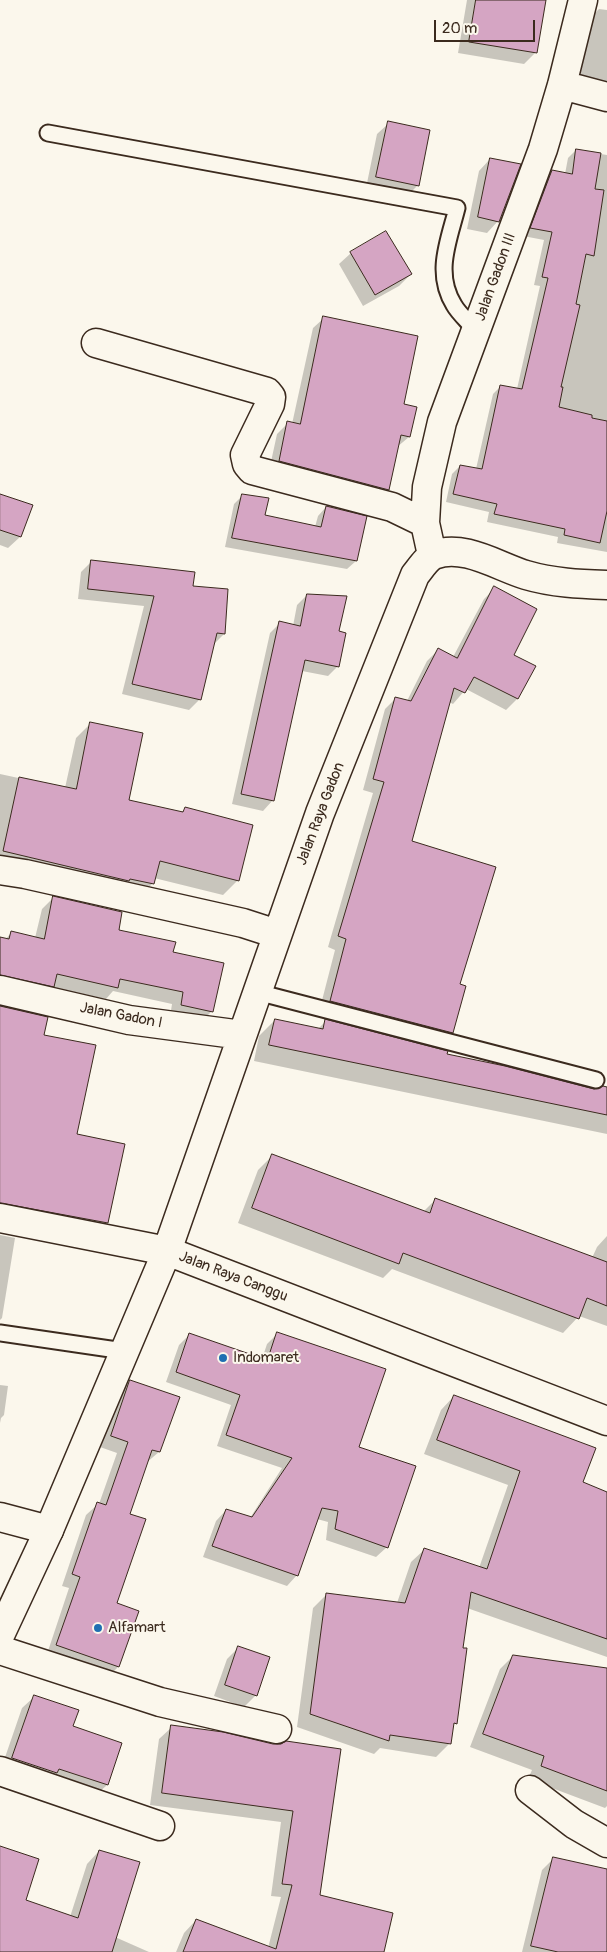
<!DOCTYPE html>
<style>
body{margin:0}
#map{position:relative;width:607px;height:1952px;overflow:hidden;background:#fbf7ec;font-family:Pangolin,sans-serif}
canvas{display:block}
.scale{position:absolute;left:434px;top:20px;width:101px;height:22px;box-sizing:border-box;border:2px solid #3b2a1e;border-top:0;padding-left:6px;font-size:15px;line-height:18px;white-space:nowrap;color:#3b2a1e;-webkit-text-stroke:4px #fbf7ec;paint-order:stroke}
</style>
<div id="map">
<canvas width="607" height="1952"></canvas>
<div class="scale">20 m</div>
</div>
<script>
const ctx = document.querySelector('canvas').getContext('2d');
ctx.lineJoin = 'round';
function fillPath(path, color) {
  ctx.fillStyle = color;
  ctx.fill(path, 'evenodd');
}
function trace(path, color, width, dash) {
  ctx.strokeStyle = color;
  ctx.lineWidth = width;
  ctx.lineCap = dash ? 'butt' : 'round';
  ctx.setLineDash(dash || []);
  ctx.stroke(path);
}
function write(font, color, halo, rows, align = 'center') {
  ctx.font = font + ' Pangolin,sans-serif';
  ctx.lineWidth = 4;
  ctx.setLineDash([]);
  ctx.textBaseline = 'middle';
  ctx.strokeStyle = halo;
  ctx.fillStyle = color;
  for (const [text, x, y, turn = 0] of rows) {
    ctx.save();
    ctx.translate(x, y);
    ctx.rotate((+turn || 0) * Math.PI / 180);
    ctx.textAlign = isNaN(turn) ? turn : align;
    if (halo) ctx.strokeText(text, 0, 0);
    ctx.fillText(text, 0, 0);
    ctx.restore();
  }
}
fillPath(new Path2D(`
 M467,0h78l-9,52 -12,12 -66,-11z
 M599,9l8,1v81l-28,-8 12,-66z
 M389,123l29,62 -12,12 -40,-9 11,-54z
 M576,150l31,5v397l-50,-9 1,-6 -71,-15 2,-10 -43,-10 6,-28 8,-8 16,3 17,-75 8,-8 16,3 23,-103 -6,-1 10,-45 -21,-4 21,-56 8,-9 13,3 3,-16z
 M490,159l8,62 -11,12 -20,-4 12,-58z
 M351,253l60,21 -12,12 -36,20 -24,-42z
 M324,318l78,87 7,32 -12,10 -9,42 -11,11 -108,-29 8,-37 11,-11 4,1 21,-96z
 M0,495l20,42 -12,11 -8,-3z
 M243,495l21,21 51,11 3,-11 8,-9 30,54 -9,8 -122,-22 9,-43z
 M92,561l100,27 35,2 -3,44 -11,11 -13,54 -11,11 -67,-16 22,-88 -66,-7 3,-27z
 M495,588l17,67 22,11 -17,33 -11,11 -40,-21 -13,15 -4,-2 -38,139 47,144 -6,48 -11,11 -122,-32 16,-62 -7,-3 45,-154 -10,-3 22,-81 11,-11 11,3 20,-40 11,-11 15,7 31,-58z
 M307,595l30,37 1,34 -10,10 -26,-5 -29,129 -10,11 -31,-7 38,-171 10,-10 13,3 4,-21z
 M91,723l37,78 53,12 4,-4 53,71 -15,15 -69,-17 -1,5 -15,15 -138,-31v-93l65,14 11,-50z
 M53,898l64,33 55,22 40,58 -12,12 -30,-6 2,-13 -59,-13 -7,8 -54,-12 -10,11 -42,-10v-50l5,2 6,-7 24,5 7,-29z
 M0,1007l42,29 65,187 -12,11 -95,-18z
 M275,1020l43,9 8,-8 120,34 148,35 13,-2v46l-353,-73 5,-25z
 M273,1155l150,57 13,-13 156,59 5,-11 10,-11v90l-28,-10 -16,17 -171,-64 -9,9 -145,-55 20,-53z
 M0,1235l15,3 -13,80 -2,2z
 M277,1334l81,113 29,100 -11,10 -50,-17 2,-18 -11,-3 -20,56 -10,11 -84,-29 13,-36 10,-11 24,8 32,-50 -65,-22 14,-41 -65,-23 13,-37 10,-10 73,24 5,-15z
 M130,1381l48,16 -19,55 -13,11 -18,51 -13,90 3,63 -11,11 -61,-21 23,-69 -7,-2 24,-71 12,-11h1l18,-51 -17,-6 19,-54z
 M0,1385l8,1 -4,29 -3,3 -1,5z
 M454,1396l127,87 26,10v164l-140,-49 -12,115 -3,4 -2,16 -14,14 -56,-9 -6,6 -77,-27 16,-119 14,-14 70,9 14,-41 14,-13 54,19 29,-83 -84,-31 17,-44z
 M239,1647l17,48 -12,12 -30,-11 13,-37z
 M513,1656l94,13v137l-2,2 -77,-29 4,-9 -62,-23 30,-78z
 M34,1697l38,30 35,58 -12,11 -94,-27 21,-61z
 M172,1727l101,18 46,151 63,56h-206l8,-19 12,-13 72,28 13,-51 -10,-1 10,-74 -131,-17 9,-66z
 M0,1849l25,52 45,16 17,-53 12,-13 16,86 34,15h-149z
 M554,1858l53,13v81h-85l20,-82z`), '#0003');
const building = new Path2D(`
 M476,0h70l-9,53 -68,-11z
 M388,121l42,9 -11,56 -43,-9z
 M576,149l25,4 -6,36 9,1 -10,66 -8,-2 -10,50 4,1 -19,82h2l-4,20 33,8v3l15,3v90l-7,32 -36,-8 1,-6 -71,-15 3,-10 -44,-10 7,-29 22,4 18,-84 22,4 26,-111 -6,-1 10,-45 -22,-4 22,-58 20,4z
 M490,158l31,6 -22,58 -21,-5z
 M386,231l26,43 -37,21 -25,-43z
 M323,316l95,20 -14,68 13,3 -7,30 -9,-2 -12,55 -110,-29 8,-40 13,3z
 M0,494l33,11 -12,32 -21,-7z
 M242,494l27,4 -4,17 56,12 5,-21 41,10 -10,45 -125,-23z
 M91,560l104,12 -2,14 35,3 -3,45 -8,-1 -16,67 -69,-16 22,-88 -66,-7z
 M494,586l43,23 -23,46 22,11 -18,33 -44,-22 -9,16 -11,-5 -42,153 84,26 -36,117 6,2 -13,47 -123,-32 16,-62 -8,-3 46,-154 -11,-3 22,-82 16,4 27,-53 19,10z
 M307,594l40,2 -8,35 7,2 -7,34 -34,-7 -31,141 -33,-7 38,-173 21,5z
 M90,722l53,11 -14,67 54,12 2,-5 68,18 -14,56 -79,-20 -6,23 -24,-5 -1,2 -126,-30 16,-74 57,12z
 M53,896l69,16 -3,18 57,12 -3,10 51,11 -11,49 -32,-7 2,-13 -63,-13 -2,9 -61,-14 -3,13 -54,-12v-38l9,2 2,-8 33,8z
 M0,1006l48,11 -4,18 52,10 -19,89 48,10 -17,79 -108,-20z
 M275,1019l48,10 2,-10 123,32 -1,3 58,12 89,23 9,-3 4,1v28l-338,-70z
 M272,1154l158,59 5,-15 172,64v44l-20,-8 -8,21 -176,-66 -4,11 -147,-56z
 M277,1332l109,37 -27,78 57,19 -28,82 -53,-19 3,-18 -16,-3 -24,68 -86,-30 14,-37 26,8 40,-59 -66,-23 14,-40 -64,-23 13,-39 78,27z
 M130,1380l50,17 -20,55 -8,-2 -22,64 16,5 -29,84 22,8 -20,56 -63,-22 24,-68 -8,-3 25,-72 9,3 22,-63 -17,-6z
 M454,1395l142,53 -13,34 24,10v147l-136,-47 -8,56h4l-10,76 -3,-1 -3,21 -61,-9 -1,6 -79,-27 16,-121 79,10 19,-55 63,21 33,-98 -83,-31z
 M238,1646l32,11 -13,39 -32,-11z
 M513,1655l94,13v123l-66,-25 3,-10 -61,-22z
 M34,1695l45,15 -6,16 49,17 -14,42 -49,-16 -2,4 -45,-15z
 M171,1725l52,7 50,12h8l5,-3 55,8 -21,146 73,18 -9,39h-201l13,-33 80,30 16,-64 -10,-1 11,-73 -131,-18z
 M0,1846l39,13 -13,41 52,18 21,-68 41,12 -28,90h-112z
 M553,1857l54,12v83h-49l-27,-6z`);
fillPath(building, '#d5a5c3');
trace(building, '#3b2a1e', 1);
const lane = new Path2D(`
 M48,133l409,75c-8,32 -23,65 -3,97 5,9 15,17 22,26
 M257,992l339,88
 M0,1333l124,18`);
const street = new Path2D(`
 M562,85l45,12
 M96,343l171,49 4,5 -1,7 -25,51 2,9 5,6 140,37 33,16
 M432,555l-7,-32 2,-36 15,-65 101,-273 19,-64 21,-85
 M0,870l25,4 218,49 34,11
 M0,990l129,30 113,15
 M0,1218l167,33 153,-438 95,-238c5,-6 12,-17 19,-20 29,-12 65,12 92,20 27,8 54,9 81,10
 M0,1517l49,13
 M0,1650l160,52 117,27
 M0,1771l160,55
 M530,1790l44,34 33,19`);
const secondary = new Path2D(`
 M0,1635l49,-105 118,-279 440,170`);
trace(lane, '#3b2a1e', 19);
trace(street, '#3b2a1e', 31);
trace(secondary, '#3b2a1e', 31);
trace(lane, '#fbf7ec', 15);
trace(street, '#fbf7ec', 28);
trace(secondary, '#fbf7ec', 28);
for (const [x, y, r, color] of [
 [223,1358,5,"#1f6fb2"],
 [98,1628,5,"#1f6fb2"]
]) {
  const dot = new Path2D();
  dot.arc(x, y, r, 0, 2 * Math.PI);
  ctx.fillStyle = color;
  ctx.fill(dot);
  trace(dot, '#fbf7ec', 2);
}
write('15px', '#3b2a1e', '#fbf7ec', [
 ["Jalan Gadon III",496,277,-70],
 ["Jalan Raya Gadon",321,814,-69],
 ["Jalan Gadon I",121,1016,11],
 ["Jalan Raya Canggu",233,1277,21]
]);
write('15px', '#3b2a1e', '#fbf7ec', [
 ["Indomaret",233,1358],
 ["Alfamart",108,1628]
], 'left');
</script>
